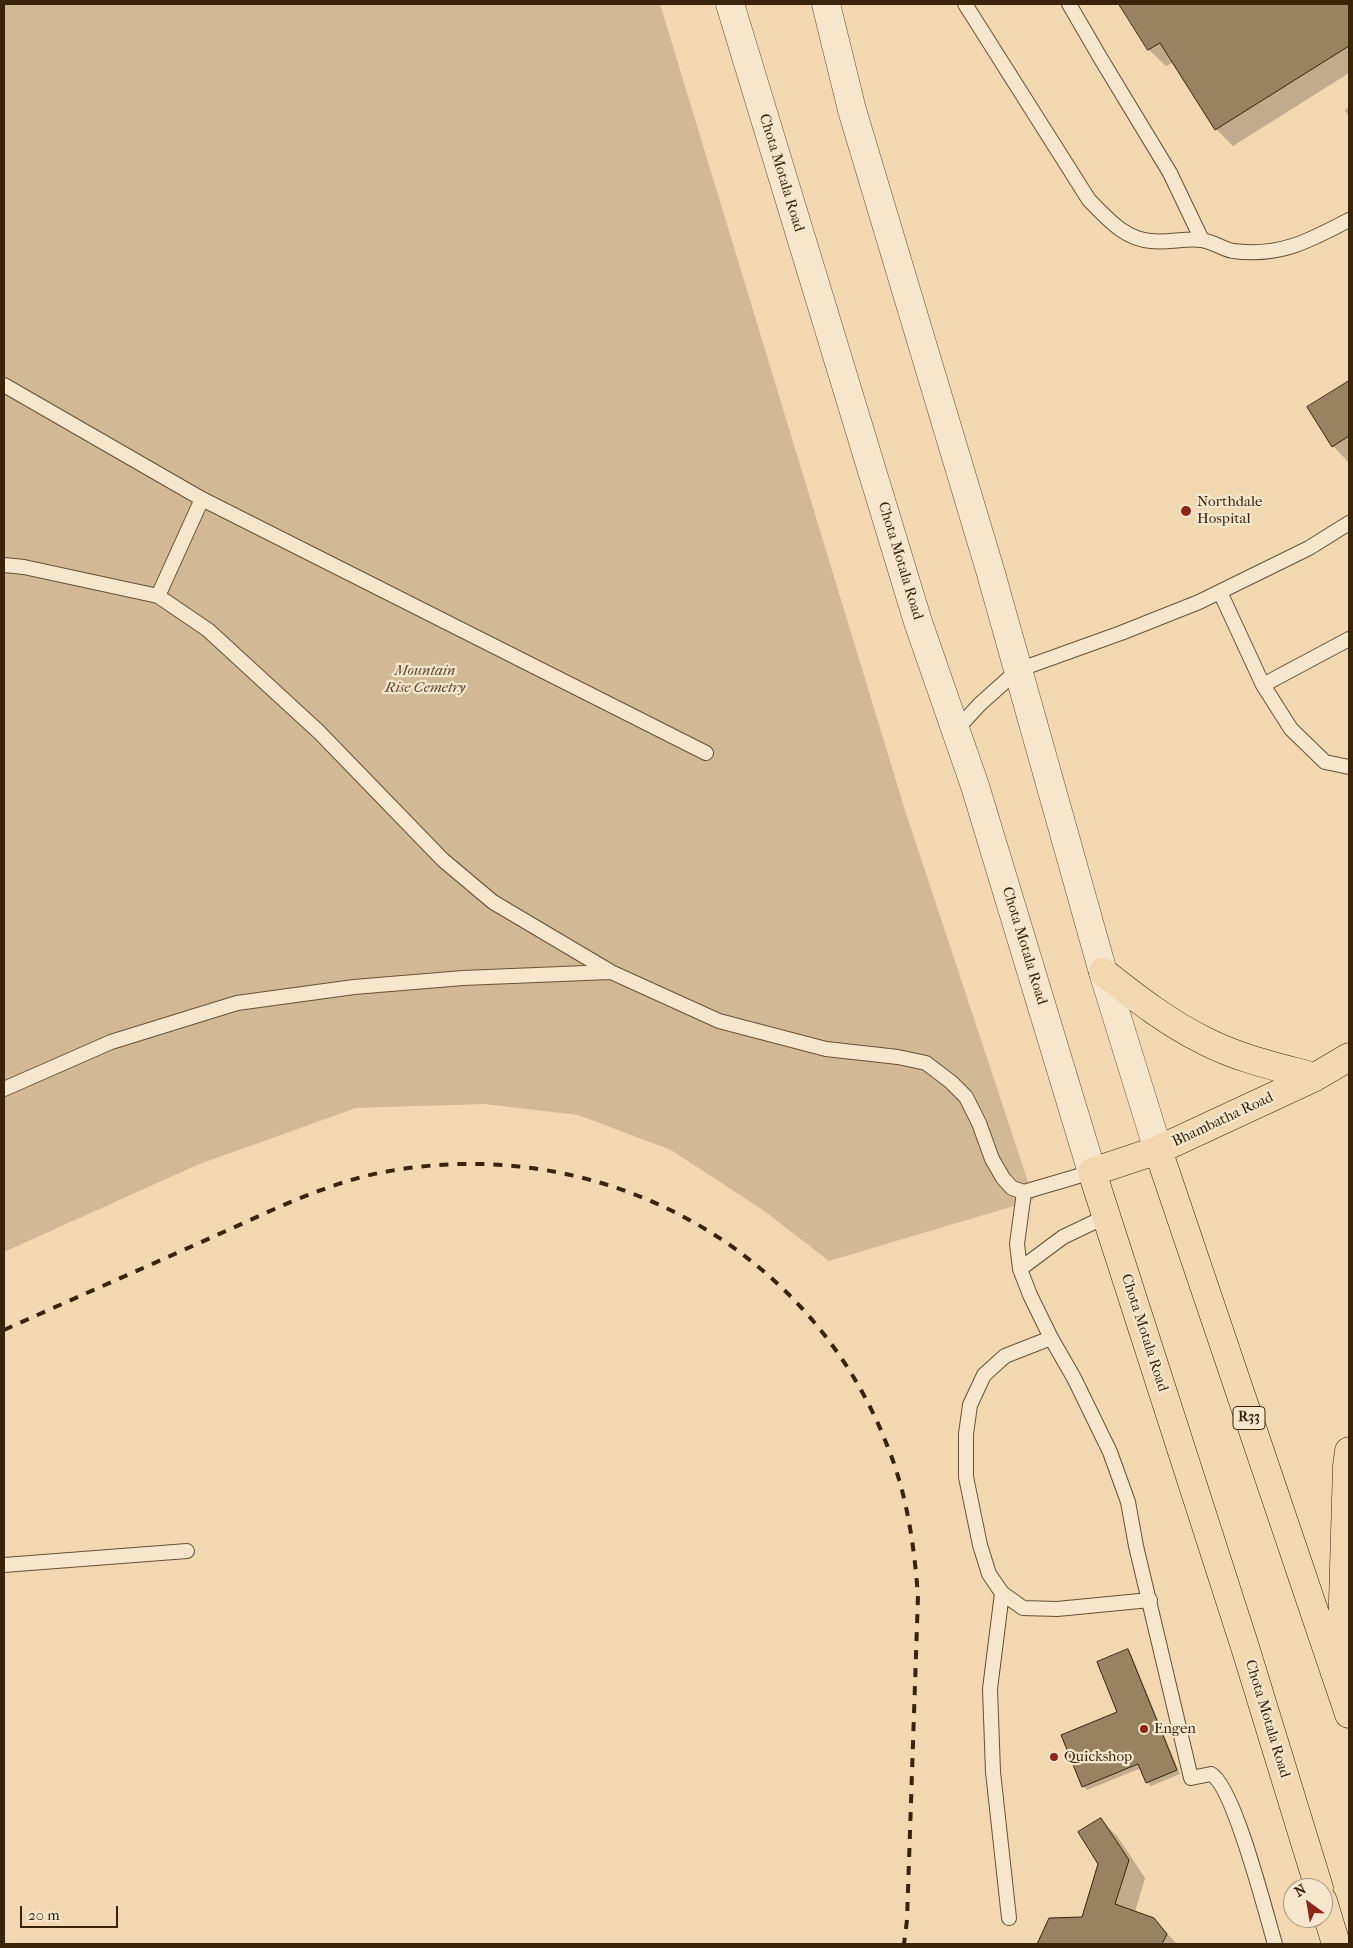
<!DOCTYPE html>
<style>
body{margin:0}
#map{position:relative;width:1353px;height:1948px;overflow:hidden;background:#f1d8b1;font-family:"IM FELL French Canon",serif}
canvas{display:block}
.frame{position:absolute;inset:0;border:5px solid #39240a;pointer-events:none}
.north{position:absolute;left:1283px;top:1878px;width:50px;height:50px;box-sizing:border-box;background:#f6e6cc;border:1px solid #aa987e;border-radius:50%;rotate:328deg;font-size:14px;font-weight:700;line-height:20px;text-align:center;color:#39240a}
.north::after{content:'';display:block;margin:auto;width:18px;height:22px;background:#8f2418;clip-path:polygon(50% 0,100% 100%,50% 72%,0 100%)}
.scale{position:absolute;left:20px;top:1906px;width:98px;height:22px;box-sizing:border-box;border:2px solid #39240a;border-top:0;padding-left:6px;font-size:15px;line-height:18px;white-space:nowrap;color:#39240a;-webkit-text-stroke:4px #f6e6cc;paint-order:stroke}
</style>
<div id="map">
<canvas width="1353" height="1948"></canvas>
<div class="frame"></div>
<div class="north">N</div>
<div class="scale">20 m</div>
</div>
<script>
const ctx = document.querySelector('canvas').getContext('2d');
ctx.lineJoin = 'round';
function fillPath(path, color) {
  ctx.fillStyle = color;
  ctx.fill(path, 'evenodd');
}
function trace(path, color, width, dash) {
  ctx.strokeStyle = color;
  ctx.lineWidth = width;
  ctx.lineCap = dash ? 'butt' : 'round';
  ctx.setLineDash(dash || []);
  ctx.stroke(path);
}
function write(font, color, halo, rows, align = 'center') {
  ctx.font = font + ' "IM FELL French Canon",serif';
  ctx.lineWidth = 4.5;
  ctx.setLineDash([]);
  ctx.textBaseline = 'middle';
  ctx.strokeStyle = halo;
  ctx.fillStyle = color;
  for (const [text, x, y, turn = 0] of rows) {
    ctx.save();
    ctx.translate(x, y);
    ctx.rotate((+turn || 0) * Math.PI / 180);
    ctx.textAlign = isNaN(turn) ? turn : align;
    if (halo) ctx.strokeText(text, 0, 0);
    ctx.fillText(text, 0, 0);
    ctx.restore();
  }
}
fillPath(new Path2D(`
 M4,4h656l244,803 130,393 -205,61 -66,-51 -92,-60 -93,-35 -93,-11 -129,4 -159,57 -193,87z`), '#d2b995');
fillPath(new Path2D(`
 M1120,4h229v69l-116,73 -17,-17 -42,-67 -8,4 -17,-16z
 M1349,107v10l-4,-7z
 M1349,382v81l-16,-17 -24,-38z
 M1127,1650l4,4 49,120 -29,12 -4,-4 -6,-14 -54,22 -4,-4 36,-73z
 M1100,1819l17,17 28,42 -10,34 18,7 24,25h-138l11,-24 33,-2 17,-55z`), '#0003');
const building = new Path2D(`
 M1119,4h230v42l-134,84 -55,-87 -12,7z
 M1349,381v55l-17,11 -25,-40z
 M1128,1649l49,121 -31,13 -8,-19 -56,23 -21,-52 56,-23 -20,-50z
 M1101,1818l28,42 -14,44 39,14 13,16 -5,10h-125l12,-26 33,-1 16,-53 -20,-32z`);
fillPath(building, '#998261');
trace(building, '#39240a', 1);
const service = new Path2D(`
 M965,4l124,196c18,18 35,39 62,41 17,2 34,-3 50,-1 11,1 21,9 32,11 47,6 76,-10 116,-31
 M1069,4l32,55 69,114 32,67
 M4,385l198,114 504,254
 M4,565l20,2 134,29 50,34 111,102 124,128 50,42 118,70 108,49 107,28 72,8 28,6 25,19 15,15 13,26 13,36 11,19 9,10 12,4 68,-20
 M1220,592l43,93 28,44 34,33 24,5
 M158,596l44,-97
 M1263,685l86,-46
 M956,730l24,-26 38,-34 103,-37 78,-31 110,-54 40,-25
 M4,1089l107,-47 126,-39 117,-16 109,-9 147,-6
 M1024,1192l-7,52 3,25 10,26 21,43 23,40 36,74 18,50 8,44 55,232 20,-4c23,12 55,140 64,170
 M1020,1269l43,-32 44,-21
 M1051,1338l-46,18 -21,19 -14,30 -4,29v43l14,68 9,29 13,19 21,15 34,1 93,-9
 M4,1565l183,-14
 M1002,1593l-12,96 3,83 16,146`);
const tertiary = new Path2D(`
 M730,4l188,618 57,164 117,386
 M826,4l26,106 138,460 113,402 55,178`);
const primary = new Path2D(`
 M1103,972c32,25 65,51 102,69 35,18 73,26 110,36
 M1158,1150l191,564
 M1341,1669l6,-203 2,-15
 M1319,1888l-74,-241 -153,-475 66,-22 157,-73 34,-20
 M1323,1901l13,43`);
trace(service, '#675134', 16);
trace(tertiary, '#675134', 29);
trace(primary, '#39240a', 29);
trace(service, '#f6e6cc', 14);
trace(tertiary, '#f6e6cc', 28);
trace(primary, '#f1d8b1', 28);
trace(new Path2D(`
 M4,1330c71,-32 142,-63 213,-95 54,-24 109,-52 167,-63 212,-40 424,71 503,273 20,49 27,99 31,151l-11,324 -3,24`), '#39240a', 4, [9, 9]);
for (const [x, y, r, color] of [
 [1186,511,6,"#8f2418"],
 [1144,1729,5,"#8f2418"],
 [1054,1757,5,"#8f2418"]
]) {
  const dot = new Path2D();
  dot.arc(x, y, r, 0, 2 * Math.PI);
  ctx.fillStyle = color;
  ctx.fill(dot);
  trace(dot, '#f6e6cc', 2);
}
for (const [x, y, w] of [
 [1249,1418,32]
]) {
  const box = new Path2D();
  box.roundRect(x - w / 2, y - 11.5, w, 23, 4);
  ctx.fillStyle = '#f6e6cc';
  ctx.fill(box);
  trace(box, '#39240a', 1);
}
write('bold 14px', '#39240a', null, [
 ["R33",1249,1418]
]);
write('15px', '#39240a', '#f6e6cc', [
 ["Chota Motala Road",781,173,73],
 ["Chota Motala Road",900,561,73],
 ["Chota Motala Road",1024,946,73],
 ["Bhambatha Road",1223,1120,-25],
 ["Chota Motala Road",1144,1333,72],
 ["Chota Motala Road",1267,1719,73]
]);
write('15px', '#39240a', '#f6e6cc', [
 ["Northdale",1197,502],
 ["Hospital",1197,519],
 ["Engen",1154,1729],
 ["Quickshop",1064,1757]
], 'left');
write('italic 15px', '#5f492d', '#f6e6cc', [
 ["Mountain",425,671],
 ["Rise Cemetry",425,688]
]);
</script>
